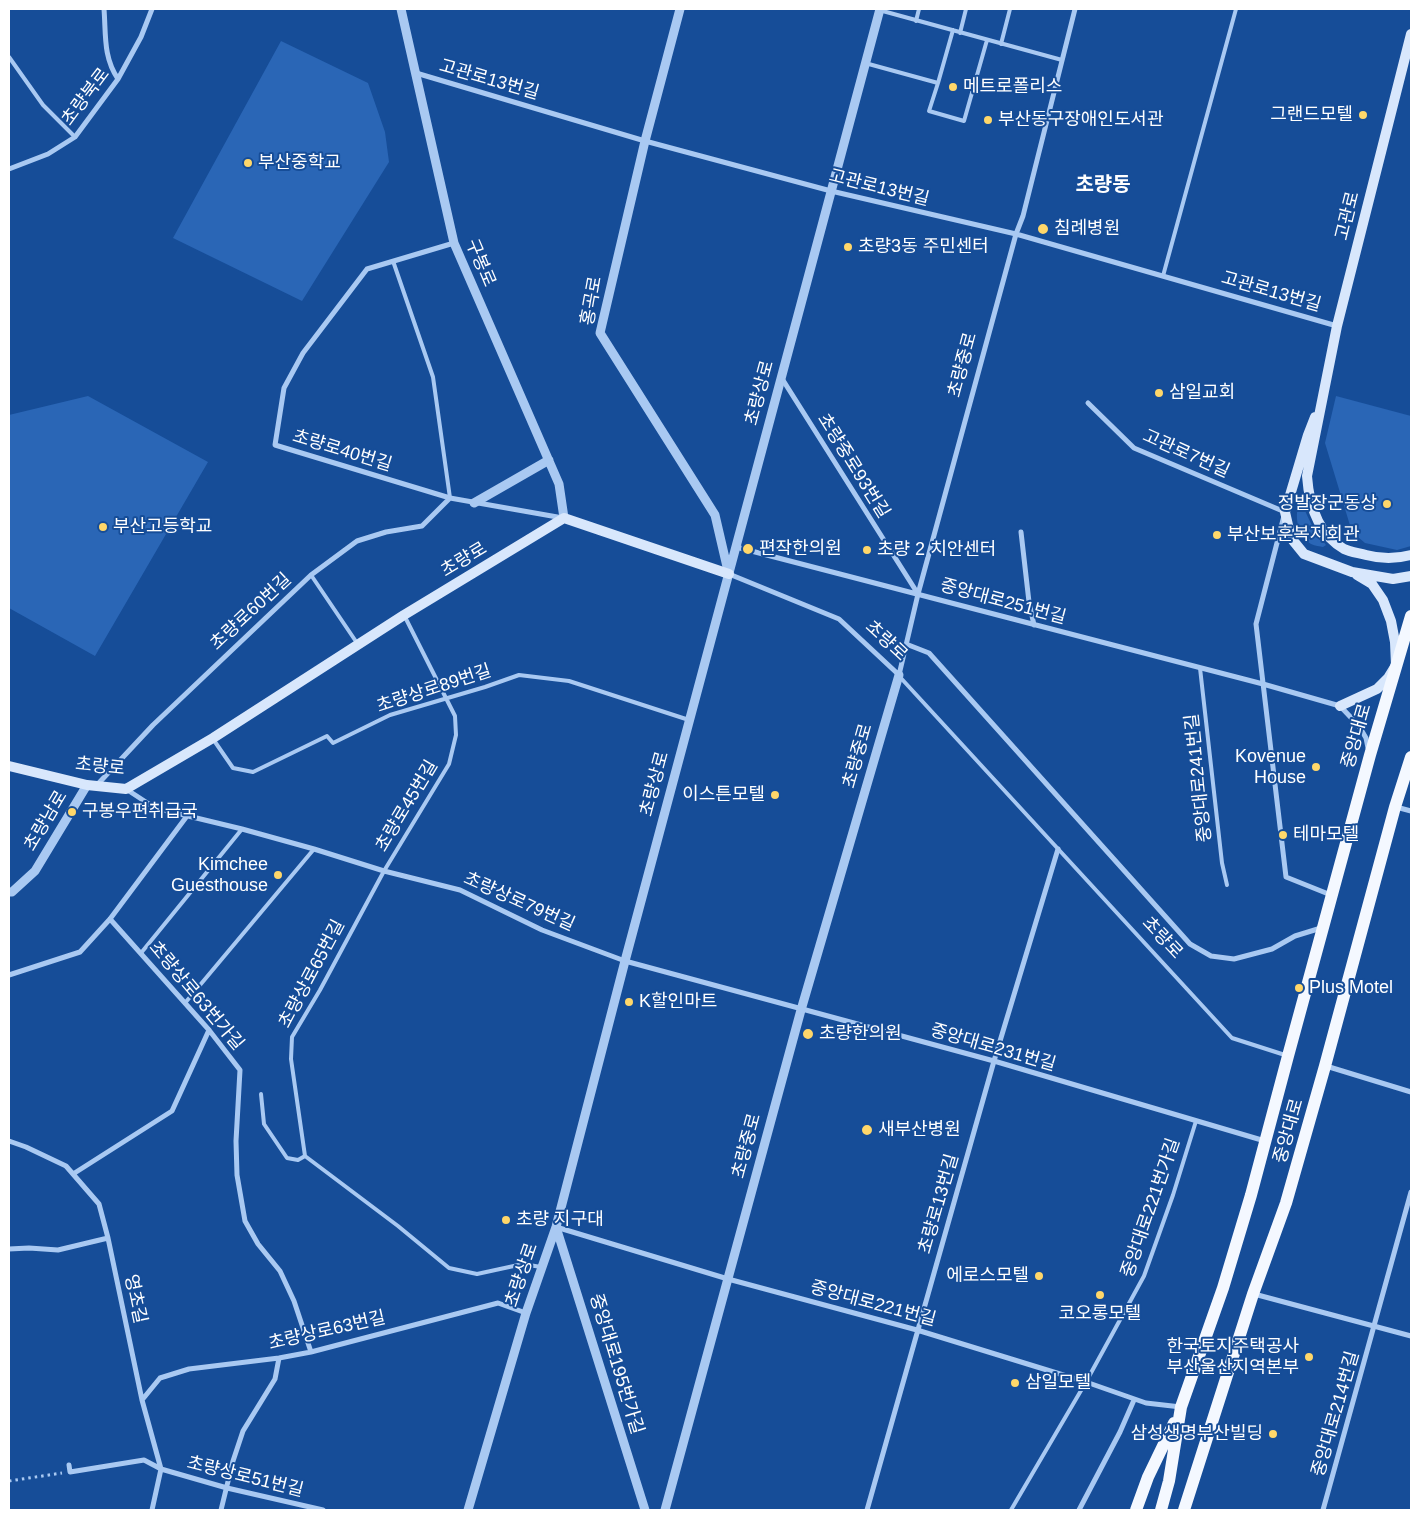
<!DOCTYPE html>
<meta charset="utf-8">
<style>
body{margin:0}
#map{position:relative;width:1420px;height:1519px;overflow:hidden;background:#164d98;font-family:Helvetica,sans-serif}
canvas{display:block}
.frame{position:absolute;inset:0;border:10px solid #fff;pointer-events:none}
</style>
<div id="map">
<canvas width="1420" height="1519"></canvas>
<div class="frame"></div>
</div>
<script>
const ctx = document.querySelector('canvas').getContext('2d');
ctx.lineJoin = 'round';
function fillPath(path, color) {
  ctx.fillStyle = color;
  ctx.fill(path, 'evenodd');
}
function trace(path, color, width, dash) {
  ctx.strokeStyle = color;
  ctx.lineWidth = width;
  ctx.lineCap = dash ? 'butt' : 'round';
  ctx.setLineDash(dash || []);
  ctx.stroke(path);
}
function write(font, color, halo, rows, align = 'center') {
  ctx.font = font + ' Helvetica,"Noto Sans KR",sans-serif';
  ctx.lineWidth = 4;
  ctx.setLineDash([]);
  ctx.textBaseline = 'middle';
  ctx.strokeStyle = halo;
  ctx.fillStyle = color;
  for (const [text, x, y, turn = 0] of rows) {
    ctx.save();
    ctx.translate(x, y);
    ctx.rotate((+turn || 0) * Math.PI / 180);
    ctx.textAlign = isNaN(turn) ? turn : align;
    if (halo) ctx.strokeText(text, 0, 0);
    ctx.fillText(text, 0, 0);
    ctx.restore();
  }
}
fillPath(new Path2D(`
 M281,41l87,42 17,49 4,30 -87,139 -129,-63z
 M88,396l120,66 -113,194 -86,-48v-193z
 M1336,396l75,20v130l-14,4 -32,-7 -13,-11 -27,-89z
 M1301,500c6,17 13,31 25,45l-3,2c-3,-1 -8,-1 -12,-3 -14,-8 -18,-31 -10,-44z`), '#2a66b6');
trace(new Path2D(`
 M9,1481l53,-8`), '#a9c9f2', 3, [2.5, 4]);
trace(new Path2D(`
 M879,10l183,50
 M916,21l3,-12
 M960,33l6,-24
 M1001,44l9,-35
 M9,57l34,48 32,32
 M865,63l73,20 15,-53
 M938,83l-9,28 35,10 23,-81
 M393,261l40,116 17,121
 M1163,276l73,-267
 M311,575l46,68
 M404,615l51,101 1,19 -7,29 -65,107 -64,119 -28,47 -1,22 14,97 93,70 51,42 28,6 46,-10 18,3
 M1200,668l22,195 5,22
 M899,676l333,362 53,17
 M213,739l20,29 20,4 74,-36 6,7 57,-28 95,-28 34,-12 50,6 120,39
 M141,953l101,-124
 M185,1003l129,-154
 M261,1094l3,30 23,34 11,2 7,-4
 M1011,1510l75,-128 58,-106 29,-81 23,-74`), '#a9c9f2', 4);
trace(new Path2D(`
 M104,9c2,25 -1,48 14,70
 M416,73l229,68 186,50 185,43 321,92
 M9,169l39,-15 27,-17 43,-58 23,-42 11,-28
 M454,243l-87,26 -64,84 -19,35 -9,57 175,53 113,20
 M781,377l137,217
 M1088,403l46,45 151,64 -29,112 30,253 45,18
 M1021,532l8,70 5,23
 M736,547l527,137 77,22 19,20 7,12 2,10
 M729,574l110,45 60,56 19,-81 98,-360 7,-18 52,-207
 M906,644l23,9 261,291 21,12 23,3 38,-10 23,-13 26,-8
 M96,786l57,-61 158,-150 46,-34 29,-9 36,-6 28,-28
 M126,789l29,19 87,21 72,20 70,22 76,19 82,40 83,31 369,100 271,80
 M1396,807l15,4
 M110,919l99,111 31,40 -4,71 1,34 8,46 13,23 22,27 14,30 17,51
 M9,975l71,-23 30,-33 77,-103
 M1326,1066l85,26
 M9,1141l17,6 40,19 33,38 9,34 34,162 19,69 -9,41
 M73,1174l99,-63 37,-81
 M556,1227l172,52 189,51 169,52 60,21 35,4
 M9,1249l20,-1 29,2 50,-12
 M1254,1294l157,42
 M142,1400l18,-22 29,-9 90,-11 32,-6 187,-49 28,10
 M69,1465l1,7 74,-12 17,9 66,19 96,22
 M221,1510l12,-49 10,-30 32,-52 4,-21
 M867,1510l127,-449 64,-212
 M1079,1510l41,-78 14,-32
 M1323,1510l88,-318`), '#a9c9f2', 5);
trace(new Path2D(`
 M401,9l53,234 105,241 5,34
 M680,9l-35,132 -45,192 115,182 13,56
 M474,503l75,-43
 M9,892h3l23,-21 52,-86
 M556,1227l89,283
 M468,1510l58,-197 30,-86 69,-266 255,-952
 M665,1510l136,-500 98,-335`), '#a9c9f2', 9);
trace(new Path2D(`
 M1411,34l-74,292 -30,150c2,28 11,58 37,73 6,3 15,4 22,6 15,4 30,4 45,0
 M1315,417l-7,18 -23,77 6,26 13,16 48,18 41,7 18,-3
 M1340,706l37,-17 11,-11 8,-13 -1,-23 -4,-21 -8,-21 -11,-16 -15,-9
 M9,766l78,19 39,4 87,-51 191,-123 160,-97 165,56`), '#d8e7fc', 10);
trace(new Path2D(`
 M1136,1510l12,-33 26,-54
 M1161,1510l8,-29 12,-74 42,-119 28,-93 37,-139 82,-301 41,-139
 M1184,1510l69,-216 33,-91 39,-137 70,-259 16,-50`), '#f4f8ff', 12);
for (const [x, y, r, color] of [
 [953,87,5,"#ffd76a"],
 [1363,115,5,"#ffd76a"],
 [988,120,5,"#ffd76a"],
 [248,163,5,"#ffd76a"],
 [1043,229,6,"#ffd76a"],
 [848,247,5,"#ffd76a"],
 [1159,393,5,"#ffd76a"],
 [1387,504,5,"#ffd76a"],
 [103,527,5,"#ffd76a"],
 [1217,535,5,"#ffd76a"],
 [748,549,6,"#ffd76a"],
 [867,550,5,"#ffd76a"],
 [1316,767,5,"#ffd76a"],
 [775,795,5,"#ffd76a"],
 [72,812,5,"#ffd76a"],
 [1283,835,5,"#ffd76a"],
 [278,875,5,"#ffd76a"],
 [1299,988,5,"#ffd76a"],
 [629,1002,5,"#ffd76a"],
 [808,1034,6,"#ffd76a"],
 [867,1130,6,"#ffd76a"],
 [506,1220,5,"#ffd76a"],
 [1039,1276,5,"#ffd76a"],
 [1100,1295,5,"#ffd76a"],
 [1309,1357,5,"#ffd76a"],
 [1015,1383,5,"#ffd76a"],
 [1273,1434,5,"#ffd76a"]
]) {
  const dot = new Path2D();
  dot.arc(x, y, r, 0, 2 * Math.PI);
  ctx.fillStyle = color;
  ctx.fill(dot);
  trace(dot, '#164d98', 2);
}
write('18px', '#fff', '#164d98', [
 ["고관로13번길",489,80,16],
 ["초량북로",86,97,-53],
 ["고관로13번길",879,188,14],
 ["고관로",1348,216,-76],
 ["구봉로",480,263,67],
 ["고관로13번길",1271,292,16],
 ["홍곡로",592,301,-80],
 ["초량중로",963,365,-75],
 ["초량상로",760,393,-75],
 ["초량로40번길",342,451,17],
 ["고관로7번길",1186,454,24],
 ["초량중로93번길",853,466,58],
 ["초량로",464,560,-31],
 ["중앙대로251번길",1003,602,15],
 ["초량로60번길",251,612,-43],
 ["초량로",886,641,43],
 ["초량상로89번길",434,689,-18],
 ["중앙대로",1357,736,-74],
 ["초량중로",858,756,-74],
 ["초량로",100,767,6],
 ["중앙대로241번길",1199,778,-96],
 ["초량상로",655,784,-75],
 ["초량로45번길",407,806,-59],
 ["초량남로",46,821,-59],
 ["초량상로79번길",519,902,24],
 ["초량로",1162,938,47],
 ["초량상로65번길",312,974,-62],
 ["초량상로63번가길",196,996,50],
 ["중앙대로231번길",993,1048,16],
 ["중앙대로",1289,1131,-74],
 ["초량중로",747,1146,-75],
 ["초량로13번길",939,1204,-74],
 ["중앙대로221번가길",1151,1208,-71],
 ["초량상로",522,1275,-71],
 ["영초길",135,1299,78],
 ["중앙대로221번길",873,1304,15],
 ["초량상로63번길",327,1331,-13],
 ["중앙대로195번가길",616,1364,73],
 ["중앙대로214번길",1336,1414,-74],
 ["초량상로51번길",245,1477,14]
]);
write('18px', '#fff', '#164d98', [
 ["메트로폴리스",963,87],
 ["그랜드모텔",1353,115,"right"],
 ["부산동구장애인도서관",998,120],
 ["부산중학교",258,163],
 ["침례병원",1054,229],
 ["초량3동 주민센터",858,247],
 ["삼일교회",1169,393],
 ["정발장군동상",1377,504,"right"],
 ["부산고등학교",113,527],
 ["부산보훈복지회관",1227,535],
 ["편작한의원",759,549],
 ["초량 2 치안센터",877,550],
 ["Kovenue",1306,757,"right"],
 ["House",1306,778,"right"],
 ["이스튼모텔",765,795,"right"],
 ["구봉우편취급국",82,812],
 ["테마모텔",1293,835],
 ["Kimchee",268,865,"right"],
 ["Guesthouse",268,886,"right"],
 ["Plus Motel",1309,988],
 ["K할인마트",639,1002],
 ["초량한의원",819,1034],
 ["새부산병원",878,1130],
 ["초량 지구대",516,1220],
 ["에로스모텔",1029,1276,"right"],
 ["코오롱모텔",1100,1314,"center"],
 ["한국토지주택공사",1299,1347,"right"],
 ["부산울산지역본부",1299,1368,"right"],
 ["삼일모텔",1025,1383],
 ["삼성생명부산빌딩",1263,1434,"right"]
], 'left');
write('bold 20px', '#fff', '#164d98', [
 ["초량동",1103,185]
]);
</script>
